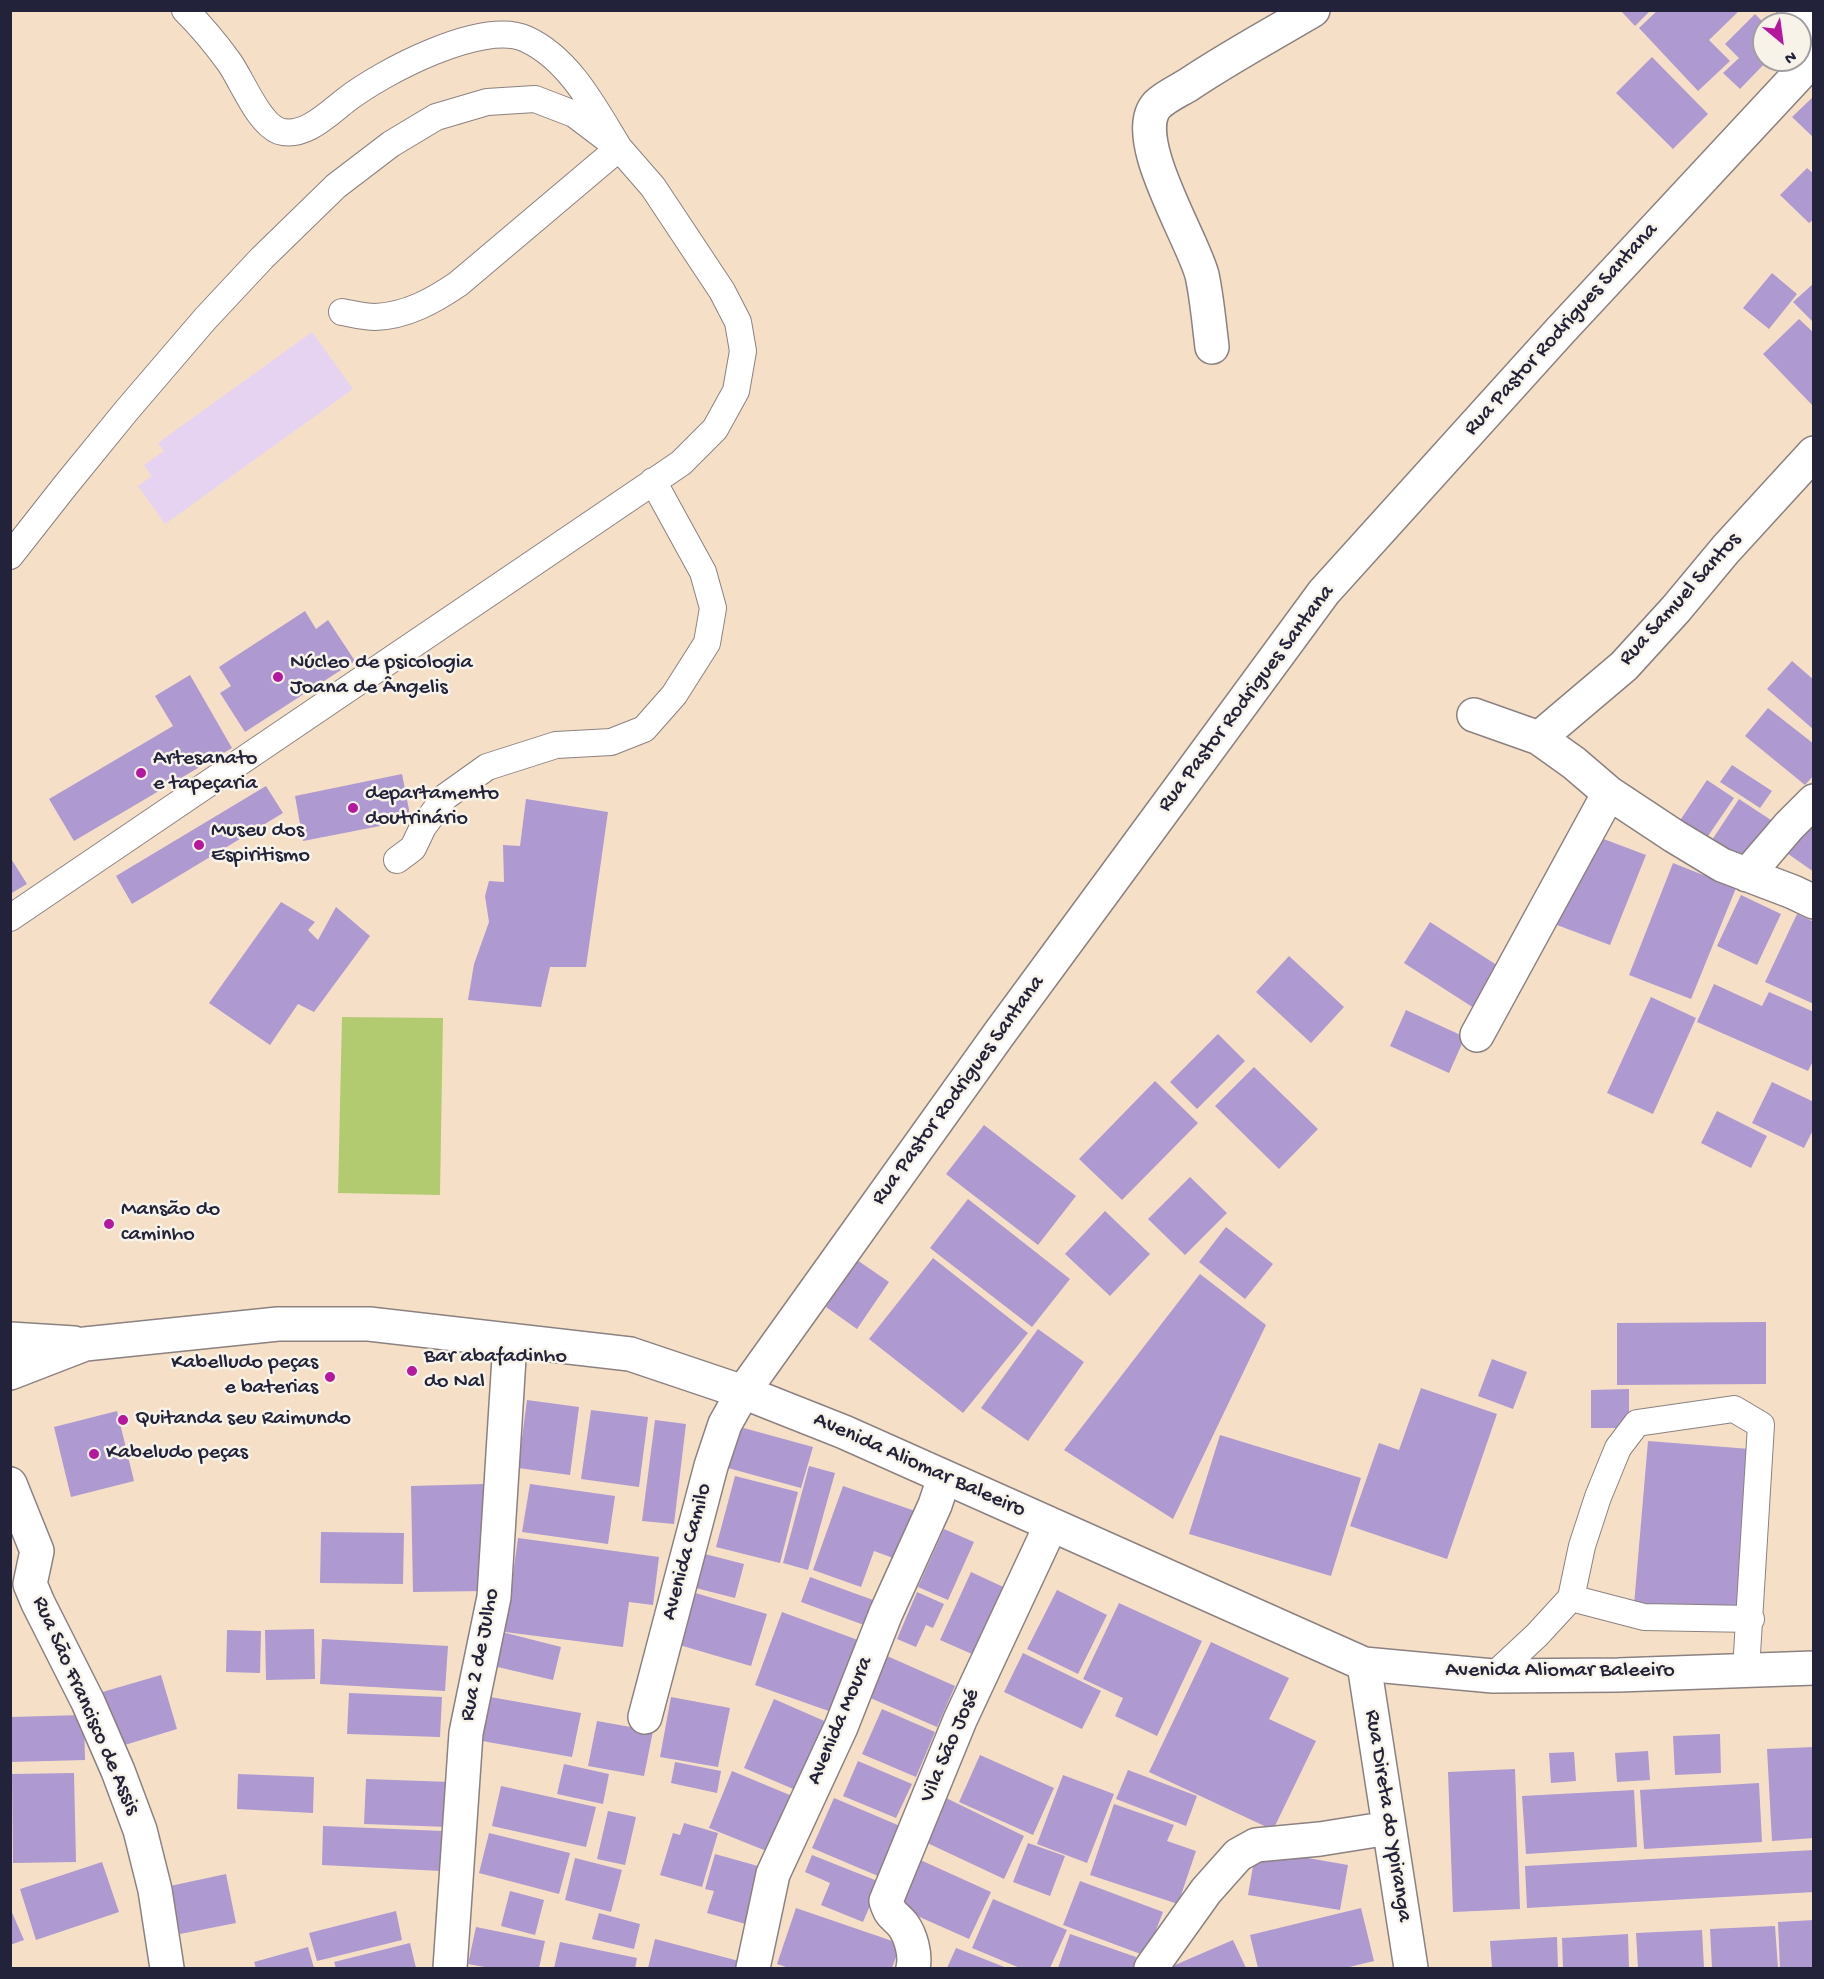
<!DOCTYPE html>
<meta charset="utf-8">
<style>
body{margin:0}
#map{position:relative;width:1824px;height:1979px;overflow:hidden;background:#f5e0c7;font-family:"Gochi Hand",sans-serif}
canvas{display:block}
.frame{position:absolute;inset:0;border:12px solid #22223b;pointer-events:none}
.north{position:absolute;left:1752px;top:12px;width:60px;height:60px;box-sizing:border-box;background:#f7f3e8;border:2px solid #a29fa3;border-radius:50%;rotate:151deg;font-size:16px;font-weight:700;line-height:24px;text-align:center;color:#22223b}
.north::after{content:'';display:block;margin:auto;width:21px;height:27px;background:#b5179e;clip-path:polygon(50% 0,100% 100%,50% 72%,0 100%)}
</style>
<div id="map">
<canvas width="1824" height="1979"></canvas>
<div class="frame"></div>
<div class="north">N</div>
</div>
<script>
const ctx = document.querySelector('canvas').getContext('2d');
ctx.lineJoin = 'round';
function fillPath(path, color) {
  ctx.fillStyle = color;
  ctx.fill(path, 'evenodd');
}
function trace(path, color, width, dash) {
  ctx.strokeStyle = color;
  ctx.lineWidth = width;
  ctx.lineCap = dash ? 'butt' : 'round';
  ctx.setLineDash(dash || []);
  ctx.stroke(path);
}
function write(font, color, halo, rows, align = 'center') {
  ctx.font = font + ' "Gochi Hand",sans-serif';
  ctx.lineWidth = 5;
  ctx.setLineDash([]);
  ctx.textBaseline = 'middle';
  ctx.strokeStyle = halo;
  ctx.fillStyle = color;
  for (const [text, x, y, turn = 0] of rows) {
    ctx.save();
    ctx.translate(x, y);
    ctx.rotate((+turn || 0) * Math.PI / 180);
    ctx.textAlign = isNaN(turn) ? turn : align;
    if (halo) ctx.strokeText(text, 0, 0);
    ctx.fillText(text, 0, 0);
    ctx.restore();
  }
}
fillPath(new Path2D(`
 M312,332l41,57 -188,135 -27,-38 14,-10 -8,-11 20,-14 -6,-8z`), '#e5d3f1');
fillPath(new Path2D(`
 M342,1017l101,1 -3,177 -102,-2z`), '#b3cb70');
fillPath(new Path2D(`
 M1620,10h31l-16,16z
 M1658,10h82l-31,30 21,21 -32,30 -59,-63z
 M1755,14l9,9v37h4l-28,29 -17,-16 16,-15 -14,-14z
 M1652,57l56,57 -35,35 -57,-56z
 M1814,96v42l-22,-21z
 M1807,168l7,6v45l-5,4 -29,-28z
 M1772,273l25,21 -28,35 -26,-21z
 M1814,283v40l-21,-21z
 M1799,319l15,14v74l-51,-53z
 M305,611l11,18 12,-9 27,41 -110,71 -25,-39 11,-7 -12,-19z
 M1792,661l22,19v50l-47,-41z
 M190,675l42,73 -158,93 -25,-42 124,-73 -18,-30z
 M1768,708l46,36v31l-9,10 -60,-49z
 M1732,765l40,26 -12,17 -40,-26z
 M402,774l9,46 -108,21 -8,-45z
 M1707,780l27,18 -28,41 -27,-17z
 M266,786l17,27 -151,91 -16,-28z
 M526,799l82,13 -22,155h-36l-9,40 -73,-7 6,-36 15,-42 -4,-26 4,-15 15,1 -1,-37 17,1z
 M1739,799l38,25 -29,44 -38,-25z
 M1814,809v63l-30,-21z
 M1593,835l53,20 -36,90 -53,-20z
 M10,857l17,27 -17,10z
 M1673,863l63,25 -45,111 -62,-24z
 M1741,895l40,19 -24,51 -40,-19z
 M281,902l34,20 -7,8 10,10 18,-33 34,29 -56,76 -16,-8 -28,41 -61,-42z
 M1797,914l17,8v82l-49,-22z
 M1430,922l73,47 -26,41 -73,-47z
 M1289,956l55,51 -33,36 -55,-51z
 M1714,984l48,22 7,-14 45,20v47l-6,12 -111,-49z
 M1651,997l45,21 -43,96 -46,-21z
 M1406,1010l59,27 -16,36 -59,-27z
 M1218,1034l27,27 -48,48 -27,-27z
 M1254,1067l64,62 -39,40 -64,-63z
 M1155,1081l43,42 -76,77 -43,-41z
 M1772,1082l42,20v26l-10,20 -52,-25z
 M1717,1111l50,25 -16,32 -50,-25z
 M984,1125l92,71 -38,49 -92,-71z
 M1190,1177l37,36 -42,42 -37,-36z
 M968,1199l102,80 -38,48 -102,-79z
 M1105,1211l45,43 -40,42 -45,-42z
 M1226,1227l47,37 -28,35 -46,-37z
 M933,1258l95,75 -65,80 -94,-74z
 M857,1260l32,22 -32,47 -31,-22z
 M1200,1274l66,51 -93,194 -109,-69z
 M1766,1322v62l-149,1v-62z
 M1038,1329l46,33 -56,79 -47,-33z
 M1492,1359l35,13 -14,37 -35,-13z
 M1421,1388l76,26 -50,145 -97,-33 29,-83 20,7z
 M1629,1389v39h-38v-38z
 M527,1400l52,7 -9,68 -52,-7z
 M591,1410l57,7 -9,70 -58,-8z
 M117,1411l17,70 -63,16 -17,-70z
 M655,1420l31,4 -12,100 -32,-3z
 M740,1427l73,20 -12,41 -73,-20z
 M1220,1435l141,43 -30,98 -142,-42z
 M1648,1441l102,8 -13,164 -103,-8z
 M809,1466l26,7 -27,97 -25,-7z
 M735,1476l63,16 -18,71 -64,-16z
 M484,1484l1,107 -72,1 -2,-106z
 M530,1484l85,12 -7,48 -86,-12z
 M843,1486l75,26 -17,49 -27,-10 -13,36 -48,-17z
 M944,1529l30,13 -26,58 -30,-13z
 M321,1532l83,1 -1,51 -83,-1z
 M518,1538l141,19 -6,48 -24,-3 -6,45 -118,-15z
 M697,1552l47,12 -9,34 -47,-12z
 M971,1572l41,19 -31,67 -41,-18z
 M810,1577l63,23 -9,25 -63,-23z
 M1057,1590l50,25 -29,59 -51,-25z
 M692,1592l75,22 -16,52 -75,-22z
 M917,1592l27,12 -11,24 -7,-3 -10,22 -19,-8z
 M1119,1603l83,38 -45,95 -42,-20 8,-18 -40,-19z
 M782,1612l84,31 -26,72 -85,-30z
 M314,1629l1,50 -49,1 -1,-50z
 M227,1630l34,1 -1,42 -34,-1z
 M498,1631l63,16 -8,33 -64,-15z
 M322,1639l126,7 -3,45 -125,-7z
 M1211,1642l78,36 -20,41 47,22 -43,89 -124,-58z
 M878,1652l77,34 -18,41 -78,-34z
 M1023,1653l78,38 -19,38 -78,-37z
 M161,1675l16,54 -62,19 -16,-55z
 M349,1693l93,4 -2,40 -93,-3z
 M479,1695l102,18 -9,44 -101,-18z
 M671,1697l59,11 -12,59 -58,-10z
 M774,1699l55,24 -31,68 -54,-23z
 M882,1709l53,23 -19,45 -54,-23z
 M84,1715l1,45 -75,2v-45z
 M597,1721l56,10 -9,45 -56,-10z
 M1720,1734l1,39 -46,2 -2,-39z
 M1814,1747v91l-42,3 -5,-92z
 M1648,1751l2,29 -33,2 -2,-29z
 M1574,1752l2,29 -25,2 -2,-30z
 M980,1755l74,33 -21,47 -74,-33z
 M858,1761l54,23 -16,34 -53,-22z
 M675,1762l46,9 -4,22 -46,-10z
 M564,1764l45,10 -6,30 -46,-10z
 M1515,1769l5,140 -67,3 -5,-140z
 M1128,1770l69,26 -11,30 -70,-27z
 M732,1771l65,27 -23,56 -65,-26z
 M74,1773l2,89 -63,1 -1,-89z
 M238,1774l76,3 -1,36 -76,-4z
 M1063,1775l51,19 -27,69 -50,-19z
 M366,1779l85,3 -2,45 -85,-3z
 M1759,1783l3,59 -118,7 -4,-59z
 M501,1786l95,21 -10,40 -94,-21z
 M1634,1790l3,57 -111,7 -4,-58z
 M942,1796l82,40 -20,43 -83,-39z
 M834,1798l66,28 -22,50 -66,-28z
 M1114,1804l60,21 -7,16 29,10 -18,53 -88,-29z
 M608,1811l28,6 -11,48 -28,-6z
 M684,1823l34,10 -16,54 -42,-12 13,-42 7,2z
 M323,1826l120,5 -2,40 -119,-6z
 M489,1833l81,20 -11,41 -80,-21z
 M1028,1843l37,13 -15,40 -37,-14z
 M1256,1849l92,16 -8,45 -92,-15z
 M1814,1850v42l-287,16 -2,-42z
 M715,1854l50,14 -16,57 -42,-12 7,-22 -9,-2z
 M812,1855l68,27 -17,40 -42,-17 9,-22 -25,-11z
 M575,1858l47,12 -11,42 -46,-12z
 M916,1858l75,34 -22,47 -74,-33z
 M102,1862l17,50 -83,28 -16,-51z
 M226,1874l10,49 -56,11 -10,-48z
 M1080,1881l83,31 -17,44 -83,-31z
 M510,1891l34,9 -9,35 -34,-9z
 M993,1899l74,31 -17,38h-30l-48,-20z
 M10,1908l14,32 -14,5z
 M796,1908l105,36 -9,24h-103l-12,-4z
 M1361,1908l13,53 -29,7h-87l-8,-33z
 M396,1911l6,29 -85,21 -8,-28z
 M599,1913l41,11 -6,25 -42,-10z
 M1814,1920v48h-34l-2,-46z
 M1775,1926l3,42h-66l-2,-39z
 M476,1927l69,14 -6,27h-49l-22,-4z
 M1702,1930l2,38h-66l-2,-35z
 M1070,1934l66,23 -3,11h-75z
 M1628,1934l1,34h-66l-1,-30z
 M1557,1937l1,31h-66l-2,-27z
 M655,1939l84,22 -2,7h-89z
 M1233,1940l13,28h-78z
 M560,1942l77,16 -2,10h-81z
 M410,1943l6,25h-80l-2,-6z
 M308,1947l6,21h-58l-2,-6z
 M956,1948l51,20h-60z`), '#ae99d1');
const lane = new Path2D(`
 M185,10c16,16 31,34 44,52 13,18 29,61 50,69 25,8 50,-18 67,-31 36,-28 137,-81 180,-61 44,20 69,70 93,109l-161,136c-25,17 -52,32 -83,33 -10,0 -22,-3 -33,-5
 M10,556l55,-70 62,-76 78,-91 57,-61 74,-72 55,-42 45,-27 51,-15 48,-3 39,15 45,34 34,39 69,104 16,31 5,29 -7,40 -21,38 -34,34 -671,455
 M397,860l16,-12 10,-21 22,-30 42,-30 69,-22 55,-3 33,-13 30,-34 33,-52 6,-35 -10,-36 -50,-91
 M1571,1598l73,19 107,2
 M1493,1676l44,-41 34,-37 11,-52 16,-49 20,-49 19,-25 97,-14 27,16 -15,245`);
const street = new Path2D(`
 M1794,10l20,27
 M1212,347c-3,-24 -5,-49 -10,-72 -10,-38 -74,-138 -45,-170 8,-8 21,-14 31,-20 40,-27 83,-50 125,-75
 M1474,715l65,23 35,25 35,30 65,43 48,29 71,27 21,10
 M1539,738l85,-72 52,-57 50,-60 88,-96
 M1747,875l42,-49 25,-25
 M1477,1035l132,-242
 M10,1484l27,67 -7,33 8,19 50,99 30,69 22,59 15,60 12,78
 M1364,1664l47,304
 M645,1717l66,-251 14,-42 18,-32 256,-358 325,-442 236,-261 254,-273
 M450,1968l16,-235 28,-136 16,-255
 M753,1968l20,-94 68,-147 45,-114 49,-108 9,-27
 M913,1968c3,-13 -2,-32 -10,-43 -9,-11 -12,-8 -17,-24l74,-181 91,-195
 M1151,1968l55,-77 32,-36 18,-10 64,-6 69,-11`);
const secondary = new Path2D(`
 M10,1339l64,4
 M10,1373l75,-29 193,-20h91l261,30 113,38 101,40 520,232 129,12 125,-1 196,-7`);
trace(lane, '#8c8181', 28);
trace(street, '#8c8181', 36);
trace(secondary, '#8c8181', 36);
trace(lane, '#fff', 26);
trace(street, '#fff', 33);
trace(secondary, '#fff', 33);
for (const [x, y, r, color] of [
 [278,677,6,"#b5179e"],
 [141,773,6,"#b5179e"],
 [353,808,6,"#b5179e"],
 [199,845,6,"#b5179e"],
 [109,1224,6,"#b5179e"],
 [412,1371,6,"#b5179e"],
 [330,1377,6,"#b5179e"],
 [123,1420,6,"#b5179e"],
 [94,1454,6,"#b5179e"]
]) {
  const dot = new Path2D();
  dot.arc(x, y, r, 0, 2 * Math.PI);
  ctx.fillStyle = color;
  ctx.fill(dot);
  trace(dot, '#f7f3e8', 2);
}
write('22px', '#22223b', '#f7f3e8', [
 ["Rua Pastor Rodrigues Santana",1562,330,-48],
 ["Rua Samuel Santos",1681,600,-48],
 ["Rua Pastor Rodrigues Santana",1247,699,-53],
 ["Rua Pastor Rodrigues Santana",959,1091,-54],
 ["Avenida Aliomar Baleeiro",919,1466,24],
 ["Avenida Camilo",688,1552,-75],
 ["Rua 2 de Julho",481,1655,-79],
 ["Avenida Aliomar Baleeiro",1560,1672],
 ["Rua São Francisco de Assis",85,1706,66],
 ["Avenida Moura",841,1721,-67],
 ["Vila São José",951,1746,-67],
 ["Rua Direta do Ypiranga",1387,1816,81]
]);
write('22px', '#22223b', '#f7f3e8', [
 ["Núcleo de psicologia",290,664],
 ["Joana de Ângelis",290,689],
 ["Artesanato",153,760],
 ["e tapeçaria",153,785],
 ["departamento",365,795],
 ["doutrinário",365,820],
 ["Museu dos",211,832],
 ["Espiritismo",211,857],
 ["Mansão do",121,1211],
 ["caminho",121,1236],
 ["Bar abafadinho",424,1358],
 ["do Nal",424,1383],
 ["Kabelludo peças",318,1364,"right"],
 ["e baterias",318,1389,"right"],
 ["Quitanda seu Raimundo",135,1420],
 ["Kabeludo peças",106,1454]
], 'left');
</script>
